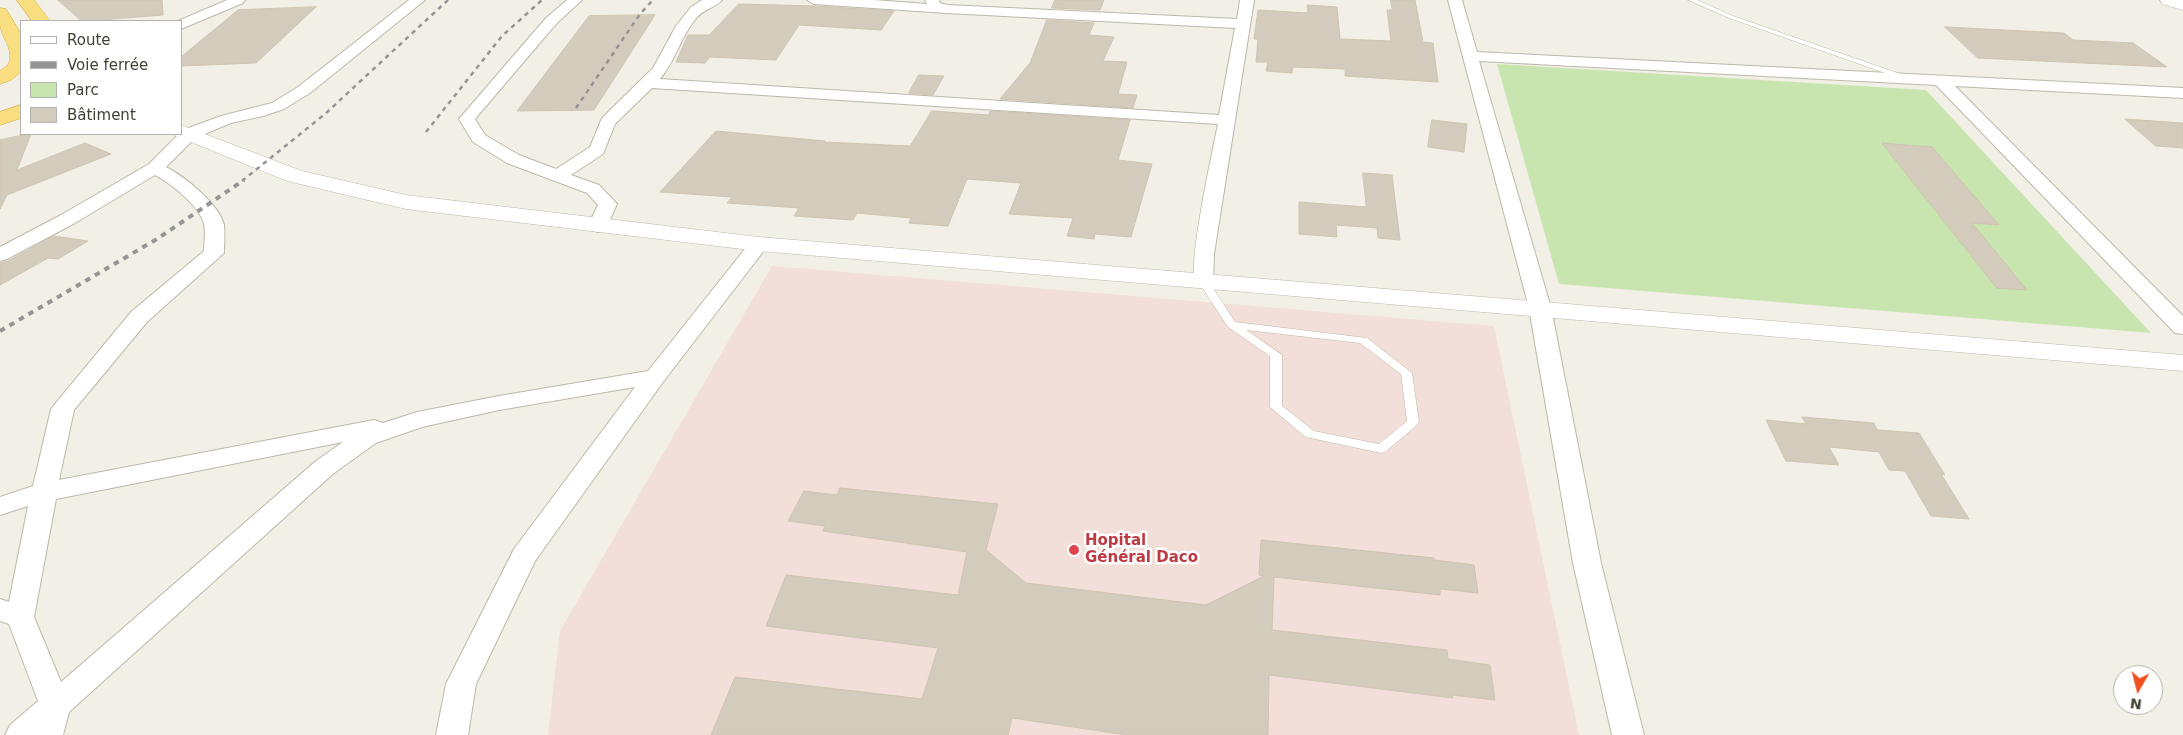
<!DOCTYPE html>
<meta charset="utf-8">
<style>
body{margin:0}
#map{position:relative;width:2183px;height:735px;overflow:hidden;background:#f2efe6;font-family:"DejaVu Sans",sans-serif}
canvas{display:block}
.legend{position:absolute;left:20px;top:20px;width:162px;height:115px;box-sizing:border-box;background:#fff;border:1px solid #b4b3ae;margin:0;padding:6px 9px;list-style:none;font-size:15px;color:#444035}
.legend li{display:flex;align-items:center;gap:10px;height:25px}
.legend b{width:25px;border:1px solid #b4b3ae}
.north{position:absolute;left:2113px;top:665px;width:50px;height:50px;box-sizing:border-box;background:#fff;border:1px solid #b4b3ae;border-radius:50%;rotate:188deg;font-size:14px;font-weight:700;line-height:20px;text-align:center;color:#444035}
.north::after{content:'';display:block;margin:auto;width:18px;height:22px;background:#f1501e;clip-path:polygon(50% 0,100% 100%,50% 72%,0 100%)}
</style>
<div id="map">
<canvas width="2183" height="735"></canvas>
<ul class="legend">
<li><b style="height:6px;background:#fff"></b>Route</li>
<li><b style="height:6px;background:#959595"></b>Voie ferrée</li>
<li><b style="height:14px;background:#c8e5b0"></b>Parc</li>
<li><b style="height:14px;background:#d3ccbc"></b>Bâtiment</li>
</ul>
<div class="north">N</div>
</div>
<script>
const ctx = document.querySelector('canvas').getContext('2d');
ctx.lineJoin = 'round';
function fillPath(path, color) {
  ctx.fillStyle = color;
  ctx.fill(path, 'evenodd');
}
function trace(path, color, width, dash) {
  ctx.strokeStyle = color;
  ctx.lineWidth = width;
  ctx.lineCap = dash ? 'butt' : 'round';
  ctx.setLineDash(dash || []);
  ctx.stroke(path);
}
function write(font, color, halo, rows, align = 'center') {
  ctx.font = font + ' "DejaVu Sans",sans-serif';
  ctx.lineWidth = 5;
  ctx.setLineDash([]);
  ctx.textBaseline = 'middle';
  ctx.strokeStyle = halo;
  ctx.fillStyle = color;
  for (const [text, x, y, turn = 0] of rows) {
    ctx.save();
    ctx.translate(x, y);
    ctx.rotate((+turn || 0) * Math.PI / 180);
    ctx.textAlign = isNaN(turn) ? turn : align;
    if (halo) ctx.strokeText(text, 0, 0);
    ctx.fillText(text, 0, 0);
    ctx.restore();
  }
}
fillPath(new Path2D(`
 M772,266l722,60 85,409h-1031l12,-104z`), '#f2dfd9');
fillPath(new Path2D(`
 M1497,64l429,26 225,243 -592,-49z`), '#c8e5b0');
const building = new Path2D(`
 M58,0h104l1,15 -51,4 -2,2h-28z
 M1055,0h49l-4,10 -48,-2z
 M1391,0h24l8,42 10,1 5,39 -93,-6v-7l-52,-2 -1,6 -26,-2 2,-9h-12l2,-23h-4l4,-29 50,3 -1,-8 30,2 3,32 51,2 -4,-31h5z
 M739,4l77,2 78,5 -13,19 -82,-5 -23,35 -66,-3 -5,6 -29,-1 12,-27h21z
 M316,7l-60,56 -75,3v-9l57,-47z
 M655,15l-61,95 -77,1 72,-95z
 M1047,20l47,3 -5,12 25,2 -11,24 24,1 -9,32 19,1 -4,13 -133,-9 30,-36z
 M1945,27l119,6 9,7 60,3 34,24 -189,-9z
 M919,75l25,1 -11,19 -24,-2z
 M932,111l57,4 1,-4 140,9 -12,40 34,4 -21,73 -36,-3 -1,5 -27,-3 6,-18 -64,-4 12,-31 -54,-4 -19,47 -39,-3 2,-5 -54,-5 -4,7 -59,-4 5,-8 -72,-5 5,-6 -72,-5 56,-61 109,10 -1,1 86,4z
 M2125,119l58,4v25l-27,-2z
 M1432,120l35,4 -3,28 -36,-5z
 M31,134l-14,36 68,-27 26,11 -104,41 -7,14v-69z
 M1882,143l50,4 67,78 -27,-2 55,67 -30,-2z
 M1363,173l29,2 8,65 -22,-2 -1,-10 -41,-3 1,12 -38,-3v-32l67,5z
 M54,236l34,5 -30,18 -10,-1 -48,27v-22l8,-2z
 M1802,417l72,6 3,7 42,3 26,42 -4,-1 28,45 -38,-3 -26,-45 -16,-1 -10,-18 -50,-5 10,18 -53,-4 -20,-41 40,4z
 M840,488l158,16 -12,46 40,33 180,22 58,-29 -5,-1 2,-35 173,18v2l40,5 4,28 -38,-4v6l-166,-18 -2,53 175,20 1,9 42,6 5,35 -43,-5 1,3 -184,-23 -1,60h-141l-115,-17 -4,17h-297l24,-58 187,22 16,-51 -172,-22 20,-51 172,20 9,-43 -144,-21 2,-5 -37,-5 16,-30 33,4z`);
fillPath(building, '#d3ccbc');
trace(building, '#cec4af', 1);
const service = new Path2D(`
 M1688,0h9l36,16 179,62 -7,2 -176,-62z
 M1203,278l4,1 28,43 132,16 45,35 7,49 -2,3 -32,27 -4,1 -75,-16 -36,-30v-51l-42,-29 -30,-46zM1246,330l114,13 41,31 6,47 -28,23 -65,-13 -32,-25v-51z`);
const minor = new Path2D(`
 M227,0h18l-2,3 -62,26v-8h-3z
 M409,0h16l-115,93 -26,16 -21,7 -32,7 -36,15 -29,29c18,9 53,37 58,58 1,9 0,19 0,28l-77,69 -73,88 -15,70 315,-60 9,3 34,-11 82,-16 149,-25 104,-131 7,-2 7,2 3,4 -106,138 -128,179 -59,123 -8,51h-32l10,-51 68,-135 121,-162 -136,23 -77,17 -46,16 -42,30 -265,239 -6,23h-58l5,-10 28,-24 -29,-77 -9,-3v-22l9,3 19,-96 -28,9v-18l33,-11 18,-77 4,-5 76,-92 73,-61c0,-8 2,-19 0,-27 -4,-17 -33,-41 -49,-49l-80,48 -68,36 -7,2v-14l61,-32 88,-51 34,-34 38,-14 51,-13 26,-16zM343,442l-27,19 -255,221 -27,-65 22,-118z
 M567,0h15l-26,24 -81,95 10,16 34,20 37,14 34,-22 12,-29 51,-50 23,-42 15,-19 11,-7h20c-6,8 -19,8 -28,21 -14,18 -19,40 -34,58l559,36 16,-87 -289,-15 -132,-9 -7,-4h67l53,4 -2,-4h14l1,3 7,2 290,14 3,-19h14l-40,254 -1,27 -3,4 -7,2 -7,-2c-10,-14 17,-136 22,-161l-566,-36 -37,36 -12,30 -32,21 28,10 18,19 -12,26 -7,2 -7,-2 -3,-4 10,-21 -11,-12 -80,-30 -34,-21 -14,-23 87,-101z
 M1448,0h14l15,52 706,36v10l-228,-12 228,230v18l-8,-1 -239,-248 -457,-24 72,247 50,255 43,172h-32l-39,-172 -44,-255z`);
const tertiary = new Path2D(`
 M2160,0h23v10l-21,-6z
 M181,125l121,46 104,24 353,42 1424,118v16l-1424,-120 -353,-42 -119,-28 -113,-46 -1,-1h8z`);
const trunk = new Path2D(`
 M17,0h17l16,21h-18z
 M0,8l6,1 15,25v38l-10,8 -11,4v-13l8,-6c7,-15 -6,-26 -8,-40 0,-6 0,-12 0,-17z
 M21,105v13l-21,7v-13z`);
trace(service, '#bdb8a9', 1);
trace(minor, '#bdb8a9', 2);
trace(tertiary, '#bdb8a9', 1);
trace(trunk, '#d6ab3b', 1);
fillPath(service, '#fff');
fillPath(minor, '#fff');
fillPath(tertiary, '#fff');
fillPath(trunk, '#f9de81');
trace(new Path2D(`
 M576,108l64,-94 13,-14
 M426,132l76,-96 40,-36
 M242,181l83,-67 123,-114`), '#959595', 2.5, [4.5, 4.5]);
trace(new Path2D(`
 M0,331l157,-92 87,-59`), '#959595', 4, [5.5, 5.5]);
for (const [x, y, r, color] of [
 [1074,550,6,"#e0444e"]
]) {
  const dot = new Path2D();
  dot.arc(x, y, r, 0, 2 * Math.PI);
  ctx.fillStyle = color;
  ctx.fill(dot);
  trace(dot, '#fff', 2);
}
write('bold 15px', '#be3a42', '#fff', [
 ["Hopital",1085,541],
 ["Général Daco",1085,558]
], 'left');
</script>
